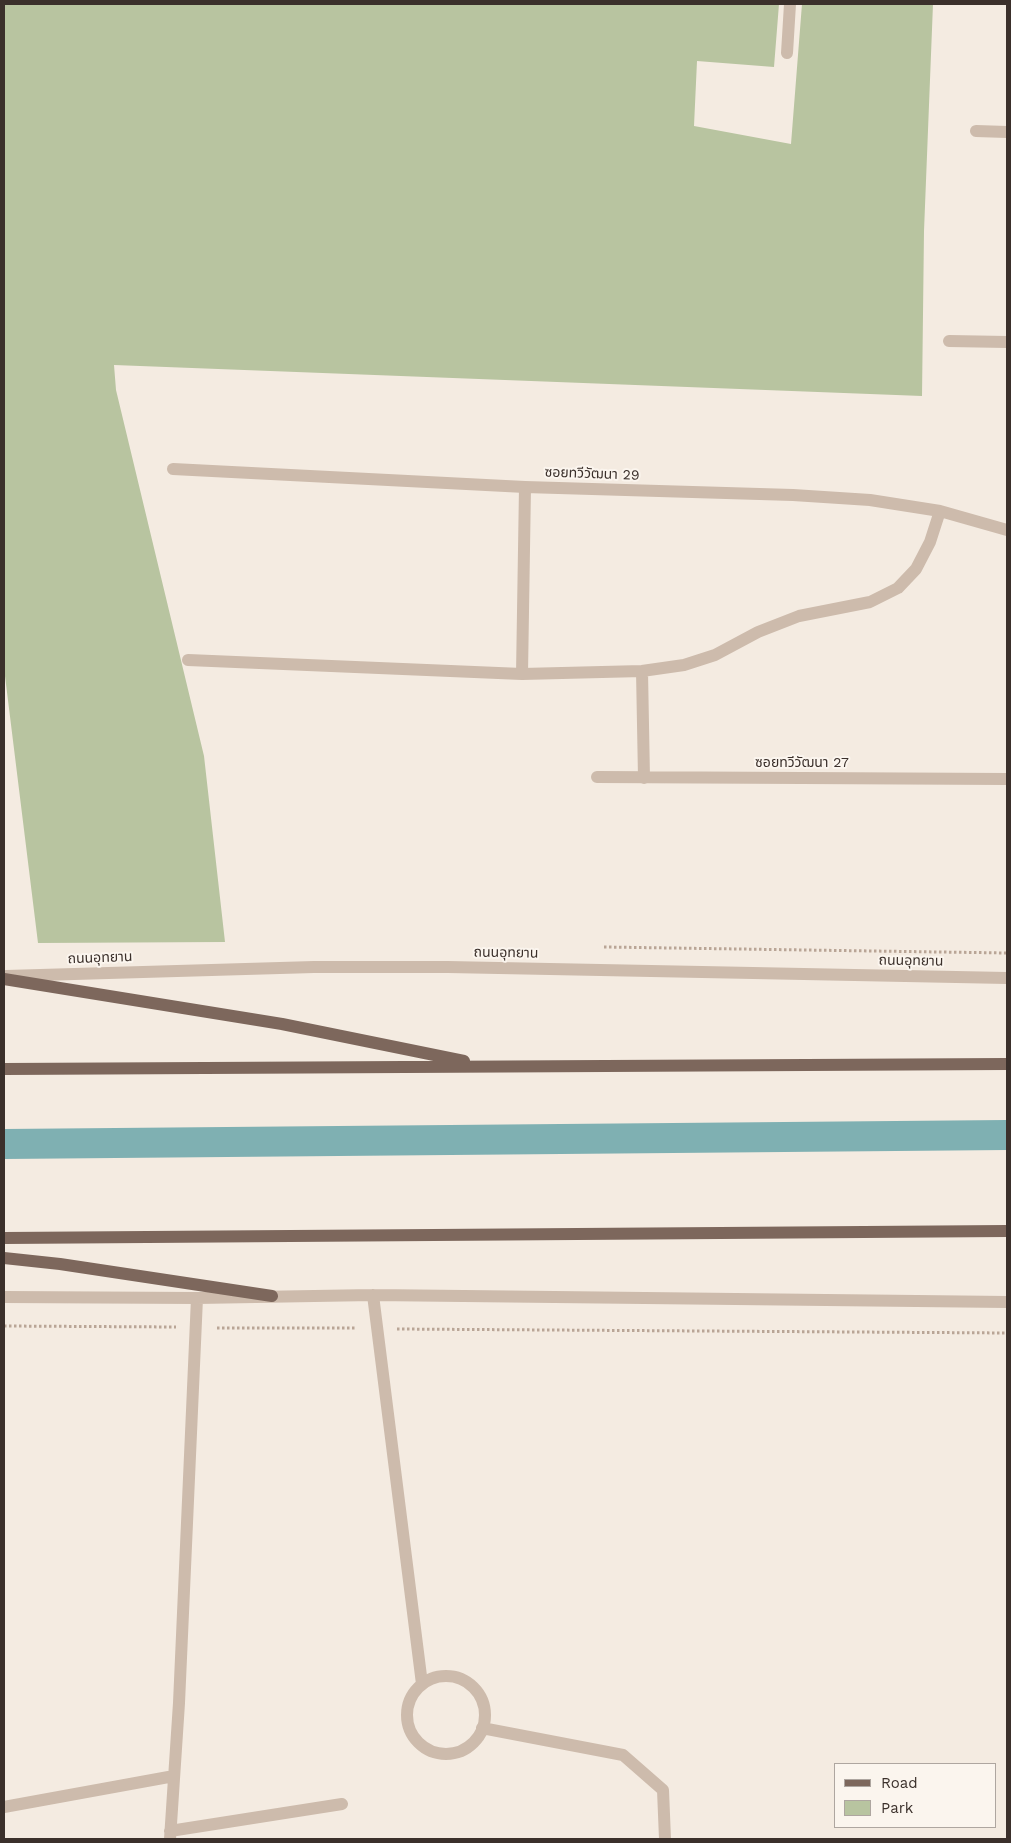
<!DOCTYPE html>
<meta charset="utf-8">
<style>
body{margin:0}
#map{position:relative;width:1011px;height:1843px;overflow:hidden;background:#f4ebe1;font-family:"Work Sans",sans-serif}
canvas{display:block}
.frame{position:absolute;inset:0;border:5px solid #3b302b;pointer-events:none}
.legend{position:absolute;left:834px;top:1763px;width:162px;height:65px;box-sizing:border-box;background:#fbf5ee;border:1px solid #aea6a0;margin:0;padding:6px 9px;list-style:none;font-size:15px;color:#3b302b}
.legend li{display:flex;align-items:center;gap:10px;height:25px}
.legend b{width:25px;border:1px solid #aea6a0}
</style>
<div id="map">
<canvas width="1011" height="1843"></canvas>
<div class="frame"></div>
<ul class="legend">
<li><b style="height:6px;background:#7d675c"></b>Road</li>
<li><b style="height:14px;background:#b8c4a0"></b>Park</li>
</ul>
</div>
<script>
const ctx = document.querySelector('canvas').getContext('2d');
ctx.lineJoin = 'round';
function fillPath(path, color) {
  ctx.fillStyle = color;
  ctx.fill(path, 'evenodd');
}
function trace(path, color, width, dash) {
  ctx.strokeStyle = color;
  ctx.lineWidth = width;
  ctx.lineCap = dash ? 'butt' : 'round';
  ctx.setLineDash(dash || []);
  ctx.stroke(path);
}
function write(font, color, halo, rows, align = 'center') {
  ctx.font = font + ' "Work Sans","Noto Sans Thai",sans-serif';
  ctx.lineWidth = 4;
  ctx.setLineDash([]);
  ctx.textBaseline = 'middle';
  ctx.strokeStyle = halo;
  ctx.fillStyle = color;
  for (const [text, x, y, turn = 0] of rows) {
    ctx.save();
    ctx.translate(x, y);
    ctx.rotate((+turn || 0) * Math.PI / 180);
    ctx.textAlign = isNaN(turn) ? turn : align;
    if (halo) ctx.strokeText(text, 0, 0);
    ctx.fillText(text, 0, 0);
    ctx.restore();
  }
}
fillPath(new Path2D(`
 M4,4h775l-5,63 -77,-6 -3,65 97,18 11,-140h131l-9,227 -2,165 -808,-31 2,25 88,366 21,186 -187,1 -34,-275z`), '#b8c4a0');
trace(new Path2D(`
 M4,1144l1003,-9`), '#7fb0b2', 30);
trace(new Path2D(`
 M604,947l403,6
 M4,1326l172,1
 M217,1328h139
 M397,1329l610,4`), '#b9a596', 3, [2.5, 2.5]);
trace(new Path2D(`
 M787,53l3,-49
 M976,131l31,1
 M949,341l58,1
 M173,469l352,18 268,8 77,5 70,11 67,19
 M188,660l334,14 120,-3 42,-6 31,-10 43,-23 41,-16 71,-14 28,-14 18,-19 14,-27 10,-31
 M642,671l2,107
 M522,674l3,-187
 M597,777l410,2
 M6,976l308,-9h134l559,11
 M373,1295l49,389
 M4,1297l193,1 176,-3 634,7
 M407 1715a39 39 0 1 1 78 0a39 39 0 1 1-78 0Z
 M482,1728l141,27 40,35 2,49
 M4,1807l170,-31
 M170,1831l172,-27
 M170,1839l9,-136 18,-405`), '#cdbbac', 12);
trace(new Path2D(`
 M4,979l278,45 182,37
 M4,1069l1003,-5
 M4,1238l1003,-7
 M4,1258l56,6 212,32`), '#7d675c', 12);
write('14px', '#3b302b', '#fbf5ee', [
 ["ซอยทวีวัฒนา 29",592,474,2],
 ["ซอยทวีวัฒนา 27",802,763],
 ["ถนนอุทยาน",506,953,1],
 ["ถนนอุทยาน",100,958,-2],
 ["ถนนอุทยาน",911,961,1]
]);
</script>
